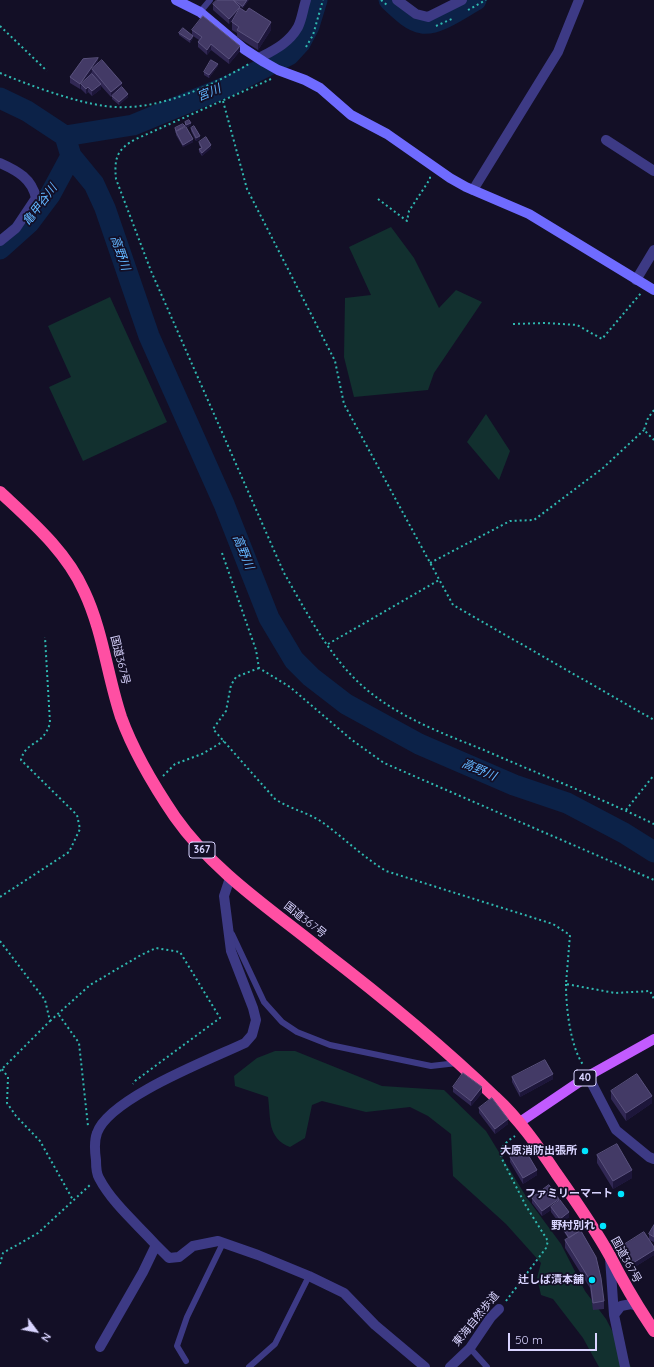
<!DOCTYPE html>
<meta charset="utf-8">
<style>
body{margin:0}
#map{position:relative;width:654px;height:1367px;overflow:hidden;background:#130f26;font-family:Quicksand,sans-serif}
canvas{display:block}
.north{position:absolute;left:16px;top:1311px;width:40px;height:40px;-webkit-text-stroke:3px #130f26;paint-order:stroke;rotate:122deg;font-size:11px;font-weight:700;line-height:16px;text-align:center;color:#d9d4ff}
.north::after{content:'';display:block;margin:auto;width:14px;height:18px;background:#d9d4ff;clip-path:polygon(50% 0,100% 100%,50% 72%,0 100%)}
.scale{position:absolute;left:508px;top:1333px;width:89px;height:18px;box-sizing:border-box;border:2px solid #d9d4ff;border-top:0;padding-left:5px;font-size:12px;line-height:14px;white-space:nowrap;color:#d9d4ff;-webkit-text-stroke:3px #130f26;paint-order:stroke}
</style>
<div id="map">
<canvas width="654" height="1367"></canvas>
<div class="north">N</div>
<div class="scale">50 m</div>
</div>
<script>
const ctx = document.querySelector('canvas').getContext('2d');
ctx.lineJoin = 'round';
function fillPath(path, color) {
  ctx.fillStyle = color;
  ctx.fill(path, 'evenodd');
}
function trace(path, color, width, dash) {
  ctx.strokeStyle = color;
  ctx.lineWidth = width;
  ctx.lineCap = dash ? 'butt' : 'round';
  ctx.setLineDash(dash || []);
  ctx.stroke(path);
}
function write(font, color, halo, rows, align = 'center') {
  ctx.font = font + ' Quicksand,"Noto Sans JP",sans-serif';
  ctx.lineWidth = 3.5;
  ctx.setLineDash([]);
  ctx.textBaseline = 'middle';
  ctx.strokeStyle = halo;
  ctx.fillStyle = color;
  for (const [text, x, y, turn = 0] of rows) {
    ctx.save();
    ctx.translate(x, y);
    ctx.rotate((+turn || 0) * Math.PI / 180);
    ctx.textAlign = isNaN(turn) ? turn : align;
    if (halo) ctx.strokeText(text, 0, 0);
    ctx.fillText(text, 0, 0);
    ctx.restore();
  }
}
fillPath(new Path2D(`
 M391,227l23,31 25,50 17,-18 26,12 -48,71 -6,17 -74,7 -10,-40 1,-59 26,-3 -22,-48z
 M110,297l57,125 -84,39 -34,-74 22,-10 -23,-51z
 M486,414l24,37 -11,29 -32,-38z
 M275,1051h20l87,35 62,4 42,41 41,67 34,46 24,47 21,28 25,48h-32l-16,-29 -30,-39 -12,-4 -4,-17 4,-15 -35,-39 -53,-48 -2,-42 -23,-18 -18,-9 -44,5 -44,-11 -10,4 -7,33 -15,9c-23,-9 -19,-28 -22,-50l-33,-11 -1,-10 23,-18z`), '#12302f');
trace(new Path2D(`
 M389,0c9,8 21,21 33,23 15,3 41,-16 54,-23
 M0,98l27,13 38,25 6,20 23,28 11,24 44,128 75,168 45,114 25,42 17,17 35,27 73,40 95,41 53,18 57,30 30,19
 M65,136l68,-11 95,-39 61,-31 11,-12 9,-17 8,-26
 M0,249l29,-26 21,-28 21,-39`), '#0c2248', 21);
trace(new Path2D(`
 M381,0l6,5
 M468,10l18,-10
 M0,26l47,45
 M436,26l18,-8
 M306,47l7,-12 10,-35
 M0,73c29,12 74,29 105,33 49,7 102,-18 144,-42
 M271,79l-135,60c-19,10 -22,19 -20,40l35,92 133,302c21,36 41,76 71,106 35,35 84,53 129,71 57,25 114,47 170,74
 M223,101l24,88 88,172 9,43 109,201 201,115
 M378,199l29,22 2,-10 21,-32v-3
 M513,324l32,-1 32,2 25,14 39,-46
 M654,410l-6,8 -4,12 10,10
 M222,553l34,97 3,18 31,19 62,53 32,23 270,117
 M430,563l80,-42 24,-1 69,-52 41,-38
 M328,644l111,-64
 M259,668l-23,9 -5,8 -5,26 -13,18 62,70c15,10 32,13 47,23 22,16 41,35 64,49l167,53 17,11 -4,49 49,9 35,-2 4,8
 M163,776l12,-12 27,-10 22,-13
 M626,810l28,-35
 M0,897l69,-45 11,-23 -3,-14 -56,-55c5,-20 22,-13 29,-37l-5,-86
 M0,941l45,59 5,21 -50,50
 M566,984c0,23 4,63 18,82
 M59,1015l20,28 9,83
 M50,1021l40,-36 51,-30 15,-7 24,4 40,66 -85,63 -2,3
 M2,1069l6,8 -1,26 9,13 24,25 33,59
 M0,1264l3,-11 35,-20 52,-48
 M506,1301l40,-53 2,-7 -22,-35 -24,-47c-3,-12 4,-17 13,-23`), '#2fb8b0', 2, [2, 3]);
trace(new Path2D(`
 M200,12l10,-12
 M232,934l32,68 18,20 15,10 33,13 101,21 26,-3
 M470,1348l17,19
 M186,1361l-9,-15 10,-29 36,-74
 M249,1367l26,-23 34,-68`), '#3d3a85', 6);
trace(new Path2D(`
 M397,0l19,14 12,3 34,-17
 M259,58c15,-8 30,-15 39,-31 4,-8 5,-18 8,-27
 M606,140l48,31
 M0,163c18,8 32,16 36,35l-20,30 -16,13
 M473,190l85,-138 21,-52
 M636,280l18,-30
 M588,1076l28,54 33,27 5,2
 M156,1245l13,13 10,-1 14,-11 25,-5 40,14 51,21 35,17 31,32 50,42
 M610,1258l4,57 11,52
 M614,1315l7,-9 10,-2 6,2
 M100,1347l43,-75 13,-27c-19,-21 -44,-42 -57,-67 -3,-5 -3,-12 -3,-18 -1,-7 -2,-19 1,-27 12,-35 114,-74 148,-90l7,-8 4,-15 -3,-12 -22,-57 -7,-55 6,-18
 M450,1367l20,-19 21,-31 8,-8`), '#3d3a85', 10);
trace(new Path2D(`
 M176,0l24,12 44,37 20,13 14,8 27,10 15,8 31,27 36,19 63,44 16,9 63,27 125,76`), '#6f6bff', 10);
trace(new Path2D(`
 M520,1122l68,-46 66,-37`), '#c25bff', 10);
trace(new Path2D(`
 M0,492c32,30 66,59 84,99 19,40 23,84 37,126 13,36 33,69 54,100 38,54 94,91 145,132 60,46 120,95 175,148 24,22 43,49 61,76 19,27 38,54 54,83 13,26 28,51 44,75`), '#ff4fa3', 12);
fillPath(new Path2D(`
 M235,0h14l-6,8 -4,-2 1,3 31,21 -13,20 -21,-13v-4l-5,-3v-8l2,-4 -5,6 -16,-14v-6l21,-2z
 M192,30l48,21 -11,13 -18,-14 -4,5 -9,-8v-5l1,-2 -6,-4v2l-3,5 -11,-8v-2l13,2z
 M98,63l-2,2 26,23 6,9 -9,8 -7,-6v-3l-1,1 -10,-11v3l-9,7 -4,-4 -2,2 -5,-5v-1l-1,1 -10,-6v-6z
 M218,66l-9,12 -5,-3v-3z
 M185,122l6,3 -5,3 7,14 -10,5 -7,-12v-2l-1,-2v-3h10l1,-1 -1,-2z
 M191,128l9,11 -4,2 -5,-10z
 M199,142l12,6 -9,8 -3,-4v-3l2,-1 -2,-3z
 M512,1077l41,2 -33,18 -8,-15z
 M453,1087l29,6 -11,13 -18,-14z
 M611,1091l41,12 -26,18 -15,-22z
 M479,1108l29,16 -13,10 -16,-21z
 M597,1155l35,23 -19,11 -16,-26z
 M510,1157l27,18 -14,9 -13,-22z
 M532,1198l27,3 10,16 -9,7 -9,-12v-2l-9,6 -10,-13z
 M654,1225v17l-5,-2 5,7v8l-21,13 -11,-17v-5l27,-7v-5z
 M562,1227l17,5 25,69v8l-11,1 -3,-22 -25,-40v-8l3,-2 -6,-9z`), '#312854');
fillPath(new Path2D(`
 M247,0h2l-6,8v-2z
 M240,7v5l-11,12v-5z
 M271,22v8l-13,20v-7z
 M193,36v2l-3,5v-3z
 M211,44v6l-4,5v-5z
 M240,46v5l-11,13v-5z
 M98,58v5l-5,8 -1,-2v3l-10,14 -1,-2v4l-1,1v-5z
 M218,64v2l-9,12v-3z
 M122,83v5l-11,9v-5z
 M101,84v5l-9,7v-5z
 M88,87v5l-2,2v-5z
 M128,94v3l-9,8v-3z
 M191,123v2l-5,3v-3z
 M200,136v3l-4,2v-3z
 M193,139v3l-10,5v-2z
 M211,145v3l-9,8v-3z
 M553,1074v5l-33,18v-5z
 M482,1087v6l-11,13v-5z
 M652,1096v7l-26,18v-8z
 M508,1119v5l-13,10v-5z
 M537,1170v5l-14,9v-6z
 M632,1170v8l-19,11v-8z
 M559,1199v5l-8,3v3l-9,6v-5z
 M569,1212v5l-9,7v-5z
 M654,1250v5l-21,13v-5z`), '#1d163a');
const building = new Path2D(`
 M217,0h16l7,7 -11,12 -16,-15z
 M234,0h13l-4,6z
 M240,8l6,4 3,-4 22,14 -13,21 -21,-13 2,-3 -7,-5z
 M203,16l37,30 -11,13 -18,-15 -4,6 -9,-8 4,-5 -10,-7z
 M183,28l10,8 -3,4 -11,-7z
 M98,58l-18,26 -10,-7 13,-18z
 M102,60l20,23 -11,9 -19,-23z
 M211,60l7,4 -9,11 -5,-3z
 M92,74l9,10 -9,7 -4,-4 -2,2 -5,-5z
 M122,87l6,7 -9,8 -7,-6z
 M189,120l2,3 -5,2 -1,-3z
 M183,124l2,2 -9,5 -1,-3z
 M194,126l6,10 -4,2 -5,-10z
 M186,127l7,12 -10,6 -7,-13z
 M206,137l5,8 -9,8 -3,-4 3,-1 -3,-6z
 M545,1060l8,14 -33,18 -8,-15z
 M463,1073l19,14 -11,14 -18,-14z
 M637,1074l15,22 -26,17 -15,-22z
 M492,1098l16,21 -13,10 -16,-21z
 M617,1144l15,26 -19,11 -16,-26z
 M524,1148l13,22 -14,8 -13,-21z
 M549,1185l10,14 -17,12 -10,-13z
 M560,1200l9,12 -9,7 -9,-12z
 M571,1220l8,11 -10,7 -7,-11z
 M654,1225v12l-5,-3z
 M581,1231l15,26 5,21 3,23 -11,2 -3,-23 -25,-40z
 M644,1232l10,15v3l-21,13 -11,-17z`);
fillPath(building, '#433a66');
trace(building, '#5a527e', 1);
for (const [x, y, r, color] of [
 [585,1151,4,"#00e5ff"],
 [621,1194,4,"#00e5ff"],
 [603,1226,4,"#00e5ff"],
 [592,1280,4,"#00e5ff"]
]) {
  const dot = new Path2D();
  dot.arc(x, y, r, 0, 2 * Math.PI);
  ctx.fillStyle = color;
  ctx.fill(dot);
  trace(dot, '#130f26', 1.5);
}
for (const [x, y, w] of [
 [202,850,26],
 [585,1078,22]
]) {
  const box = new Path2D();
  box.roundRect(x - w / 2, y - 8, w, 16, 3);
  ctx.fillStyle = '#130f26';
  ctx.fill(box);
  trace(box, '#d9d4ff', 1);
}
write('bold 10px', '#d9d4ff', null, [
 ["367",202,850],
 ["40",585,1078]
]);
write('11px', '#d9d4ff', '#130f26', [
 ["国道367号",120,660,76],
 ["国道367号",305,920,38],
 ["国道367号",626,1260,61],
 ["東海自然歩道",476,1319,-51]
]);
write('bold 11px', '#d9d4ff', '#130f26', [
 ["大原消防出張所",577,1151],
 ["ファミリーマート",613,1194],
 ["野村別れ",595,1226],
 ["辻しば漬本舗",584,1280]
], 'right');
write('italic 12px', '#62b6ff', '#130f26', [
 ["宮川",209,93,-23],
 ["亀甲谷川",40,205,-53],
 ["高野川",120,253,71],
 ["高野川",243,552,68],
 ["高野川",479,770,23]
]);
</script>
